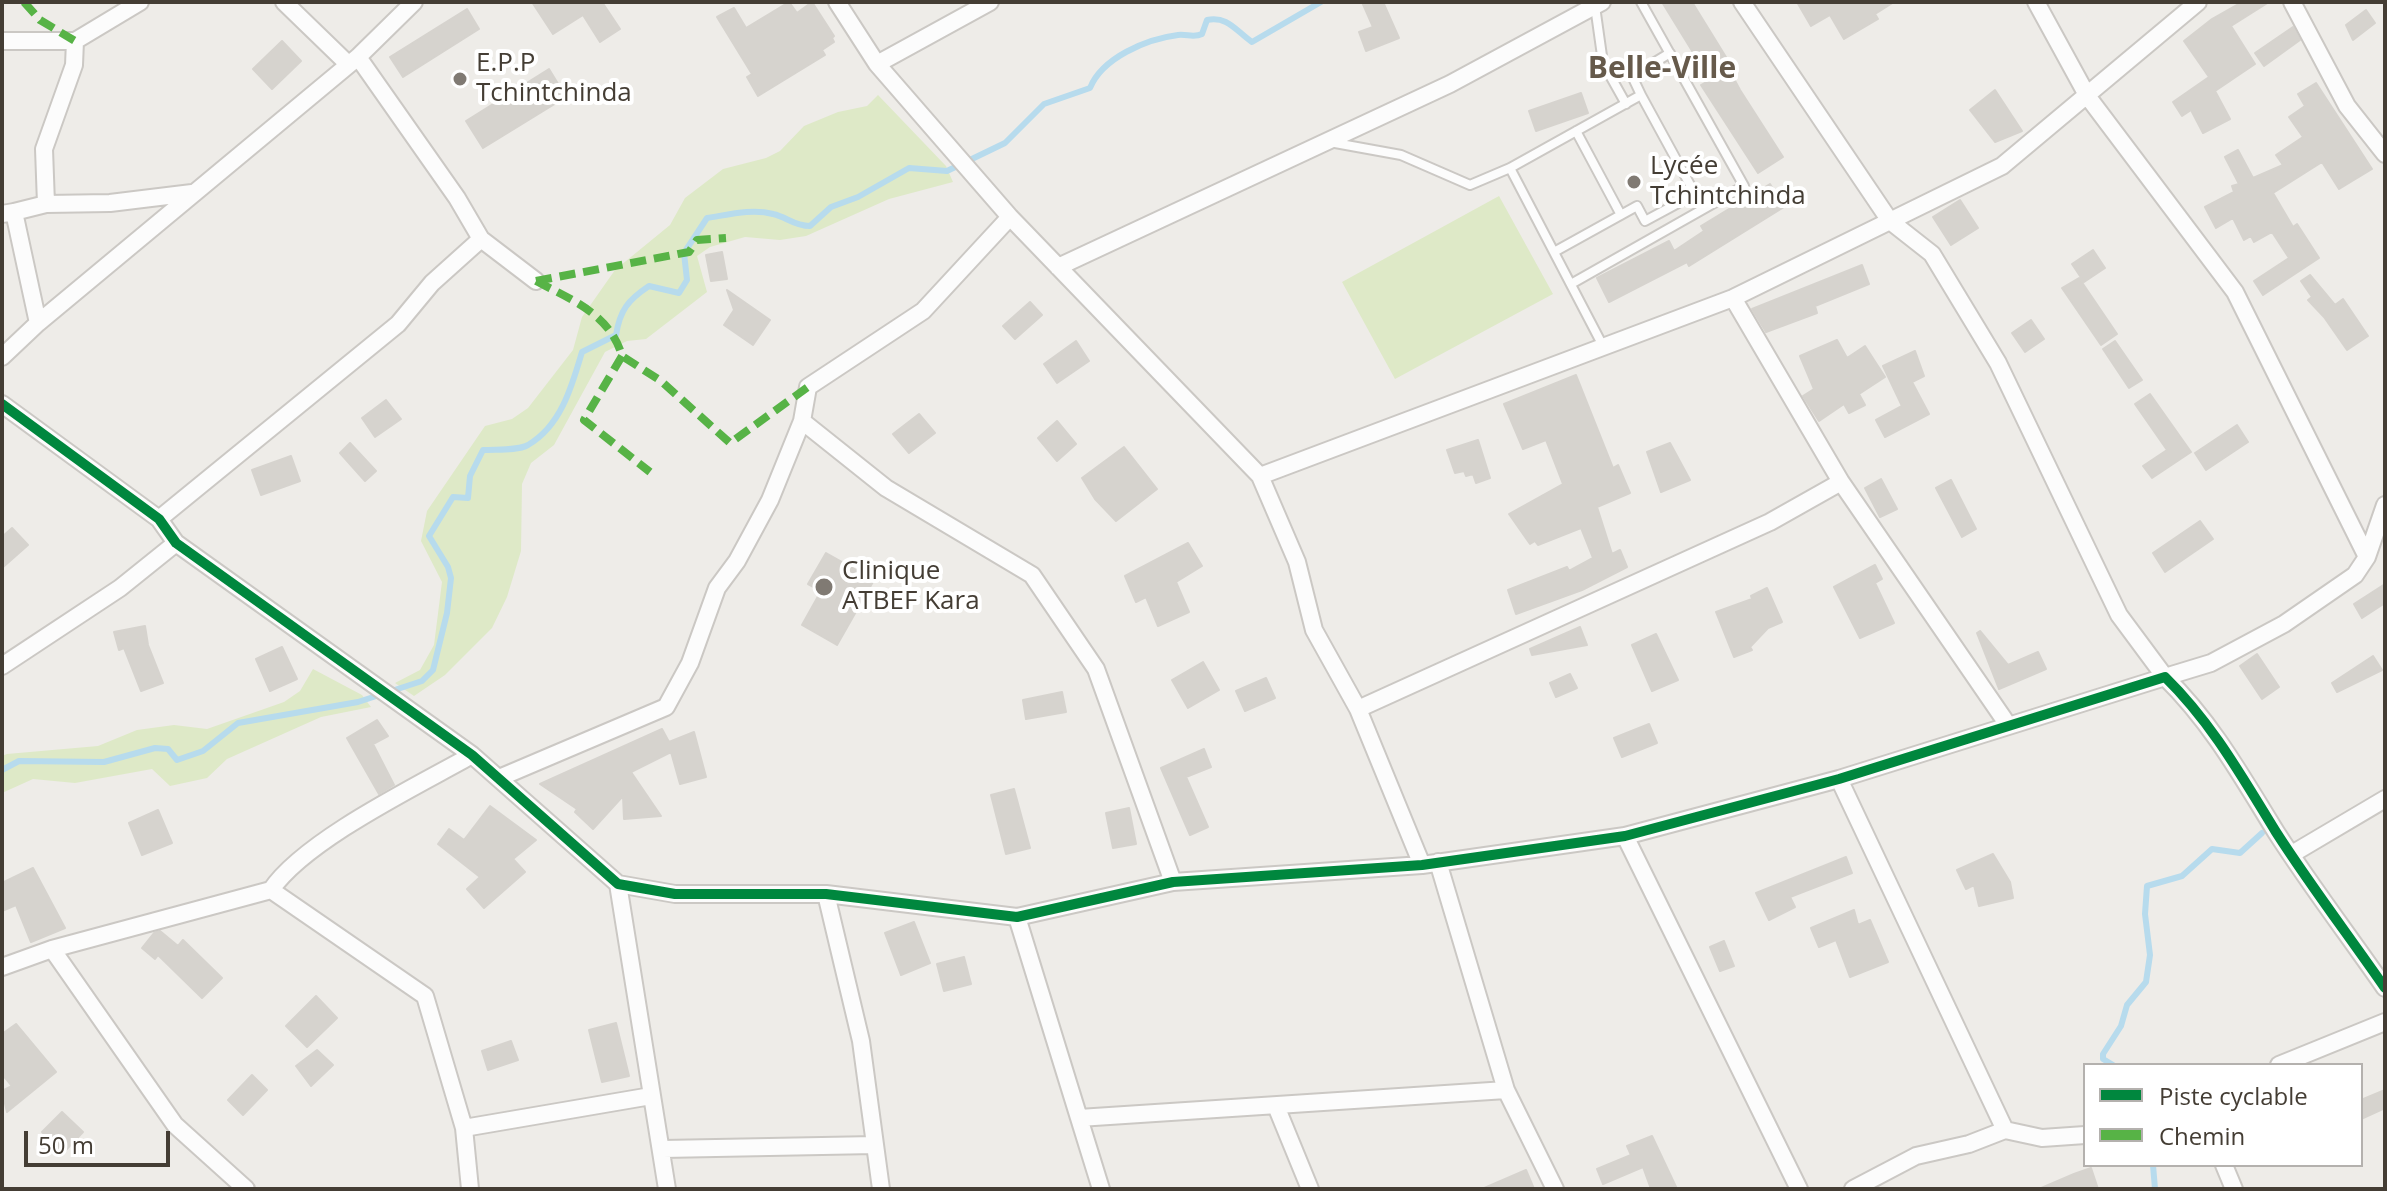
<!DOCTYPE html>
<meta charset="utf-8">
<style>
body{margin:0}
#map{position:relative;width:2387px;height:1191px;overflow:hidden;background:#eeece8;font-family:"Open Sans",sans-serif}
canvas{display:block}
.frame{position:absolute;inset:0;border:4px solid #443d34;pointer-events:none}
.legend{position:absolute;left:2083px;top:1063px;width:280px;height:104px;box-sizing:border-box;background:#fff;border:2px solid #b4b1ae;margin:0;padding:10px 14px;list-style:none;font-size:24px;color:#443d34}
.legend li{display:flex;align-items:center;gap:16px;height:40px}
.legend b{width:40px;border:2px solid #b4b1ae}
.scale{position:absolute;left:24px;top:1131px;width:146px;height:36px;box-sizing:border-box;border:4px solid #443d34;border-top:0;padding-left:10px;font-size:24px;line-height:28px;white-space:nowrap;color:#443d34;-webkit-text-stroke:6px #fff;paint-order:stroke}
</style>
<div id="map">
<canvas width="2387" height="1191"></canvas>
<div class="frame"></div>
<ul class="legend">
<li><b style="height:10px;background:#00873e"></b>Piste cyclable</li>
<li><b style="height:10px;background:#57b346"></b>Chemin</li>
</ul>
<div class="scale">50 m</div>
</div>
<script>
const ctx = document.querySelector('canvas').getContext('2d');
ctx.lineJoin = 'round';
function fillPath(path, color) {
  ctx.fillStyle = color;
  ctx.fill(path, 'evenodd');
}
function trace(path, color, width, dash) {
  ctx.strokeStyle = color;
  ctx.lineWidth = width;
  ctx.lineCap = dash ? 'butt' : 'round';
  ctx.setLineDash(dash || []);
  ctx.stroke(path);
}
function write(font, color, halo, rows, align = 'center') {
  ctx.font = font + ' "Open Sans",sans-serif';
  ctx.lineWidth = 8;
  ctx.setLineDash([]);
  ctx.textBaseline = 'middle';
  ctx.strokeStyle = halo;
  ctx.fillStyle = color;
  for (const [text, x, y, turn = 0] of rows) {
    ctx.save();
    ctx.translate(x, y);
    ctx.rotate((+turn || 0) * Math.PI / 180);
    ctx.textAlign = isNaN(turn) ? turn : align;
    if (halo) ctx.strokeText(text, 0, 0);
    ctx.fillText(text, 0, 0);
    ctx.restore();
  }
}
fillPath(new Path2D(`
 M878,95l68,71 7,16 -64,17 -83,37 -26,4 -35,-3 -35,10 -13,9 10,36 -61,47 -19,2 -22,11 -51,93 -23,18 -9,21 -1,67 -14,46 -15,31 -47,47 -31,21 -19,-13 25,-13 14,-25 8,-63 -21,-41 6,-30 58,-85 27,-7 16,-11 45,-58 9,-33 33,-47 55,-45 15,-27 38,-29 43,-11 14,-7 24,-25 34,-14 29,-6z
 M1499,196l54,98 -158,85 -53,-97z
 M313,669l49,26 9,12 -50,10 -94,42 -20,19 -37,8 -18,-17 -77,14 -42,-4 -31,14v-37l5,-2 91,-8 39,-16 37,-5 33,4 77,-27 16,-11z`), '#dee9c7');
trace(new Path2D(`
 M2,770l17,-9 85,1 51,-14 13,1 9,11 26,-9 35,-28 120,-21 64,-21 11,-11 14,-57 4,-35 -3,-11 -19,-31 24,-39 15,1 2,-22 13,-26c13,-1 34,1 45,-5 33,-19 44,-59 54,-93l34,-17c4,-25 12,-35 33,-49l30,7 8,-13 -3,-27 23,-35c20,-3 45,-10 66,-4 14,3 21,12 37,12l21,-19 27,-10 51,-29 38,3 58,-28 39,-39 46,-16c12,-30 56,-49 88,-53 9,-1 16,3 24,-1l5,-14c21,-4 28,10 45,22l69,-40
 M2113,1065l-10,-6v-5l18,-28 6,-21 19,-23 4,-27 -5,-41 2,-28 35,-10 30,-27 28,4 22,-20
 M2153,1165l2,24`), '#b7dbed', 6);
const building = new Path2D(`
 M532,2h70l18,27 -20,13 -17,-27 -30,19z
 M789,2l8,11 15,-11 22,34 -2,2 2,4 -12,8 3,5 -67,41 -11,-19 5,-3 -35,-57 17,-9 12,20z
 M1362,2h21l16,36 -33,13 -7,-19 14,-5z
 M1662,2h30l37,60 -3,2 14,26 43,67 -25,16 -57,-88 9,-5z
 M1797,2h97l-19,12 3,5 -34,20 -14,-24 -19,11z
 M2242,2h27l-38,24 24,38 -40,27 15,28 -27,14 -12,-23 -9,6 -9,-14 36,-25 -25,-36 28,-22z
 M467,9l12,20 -76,48 -13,-20z
 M2366,10l9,13 -22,17 -7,-15z
 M2293,27l7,13 -36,26 -9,-13z
 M282,41l19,20 -29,28 -19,-20z
 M549,69l17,28 -83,51 -17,-27z
 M2316,83l56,86 -33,20 -17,-27 -49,31 20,34 4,-3 22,34 -56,37 -9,-14 35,-23 -17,-26 -18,10 -3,-6 -7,4 -11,-22 -17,10 -11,-21 29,-15 -2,-6 7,-2 -14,-27 13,-7 15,28 30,-13 -7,-10 27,-18 -14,-20 16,-11 -7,-12z
 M1995,90l27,41 -27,11 -25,-32z
 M1581,93l7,20 -52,18 -7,-20z
 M1770,184l14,23 -95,59 -2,-4 -78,40 -12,-24 72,-37 5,10 30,-20 -3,-5z
 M1960,200l18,28 -27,17 -18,-28z
 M2093,250l12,18 -21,14 -12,-18z
 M722,252l5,27 -16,2 -5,-26z
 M1862,265l7,19 -54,22 2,7 -51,19 -14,-23z
 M2310,275l25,30 8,-6 25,37 -21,14 -23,-33 -16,-17 4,-3 -11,-16z
 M2079,278l38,56 -16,11 -39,-57z
 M727,290l43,30 -17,25 -29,-20 10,-15z
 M1030,302l12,13 -27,24 -12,-13z
 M2031,320l13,19 -19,13 -13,-19z
 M1837,340l10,18 18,-12 20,31 -26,17 6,11 -16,8 -5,-9 -25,17 -16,-25 11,-7 -14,-33z
 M1076,341l13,20 -32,22 -13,-19z
 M2115,341l27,39 -13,8 -26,-39z
 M1915,351l9,25 -12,6 17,32 -44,23 -9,-17 26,-14 -19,-40z
 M1576,375l37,93 5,-3 12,28 -33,14 15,47 8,-4 7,17 -45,23 -66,24 -8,-24 59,-23 2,4 24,-13 -12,-30 -43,17 -3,-4 -5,3 -21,-30 54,-30 -17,-44 -23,9 -19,-45z
 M2150,394l41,58 -39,26 -9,-12 24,-16 -32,-46z
 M386,400l15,19 -26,18 -13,-19z
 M919,414l16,19 -26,20 -16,-19z
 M1057,421l19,23 -19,17 -19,-23z
 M2237,425l11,17 -42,28 -11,-17z
 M1478,440l12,38 -14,5 -3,-9 -7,2 -2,-5 -9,2 -8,-23z
 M350,443l26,28 -11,10 -25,-28z
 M1670,443l20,37 -29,12 -14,-40z
 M1124,447l33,42 -41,32 -21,-22 -13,-21z
 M291,456l9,25 -39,14 -9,-25z
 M1881,479l16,30 -17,8 -15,-29z
 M1951,480l25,49 -14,8 -26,-49z
 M2200,521l13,18 -48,33 -12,-19z
 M12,528l16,17 -26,23v-31z
 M1188,543l14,23 -26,16 13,30 -31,14 -12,-29 -10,5 -11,-26z
 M826,553l48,27 -37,65 -35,-20 19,-34 -13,-7z
 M1875,565l7,14 -7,4 19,40 -34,15 -26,-51z
 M2385,584v19l-23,15 -8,-14z
 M1767,588l15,34 -14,6 -18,19 2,3 -18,7 -18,-45 36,-13 -1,-3z
 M145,626l3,19 15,38 -22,8 -17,-43 -5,2 -5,-18z
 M1580,627l7,18 -55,10 -2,-6z
 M1980,631l28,34 30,-13 8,17 -47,20 -22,-56z
 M1656,634l22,46 -26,11 -20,-46z
 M282,647l15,32 -27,12 -14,-32z
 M2257,654l22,33 -17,12 -22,-33z
 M2373,656l9,14 -45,22 -5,-9z
 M1203,662l16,28 -31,18 -16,-28z
 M1570,674l7,14 -21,9 -6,-14z
 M1266,678l9,20 -30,13 -9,-20z
 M1062,692l4,20 -40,7 -3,-19z
 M377,720l11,16 -15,8 21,41 -15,9 -32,-56z
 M1649,724l8,19 -35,14 -8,-19z
 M662,729l7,13 25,-10 12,45 -26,7 -9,-32 -40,20 30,44 -37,3 -1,-23 -30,33 -18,-17 2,-3 -37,-25z
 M1204,749l7,18 -25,10 22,50 -18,8 -29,-67z
 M1014,789l16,59 -24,6 -15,-59z
 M490,806l46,34 -23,19 12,13 -41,36 -17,-19 13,-12 -42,-33 11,-15 15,11z
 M1129,808l7,36 -23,4 -7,-35z
 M158,810l14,33 -30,12 -13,-32z
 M1993,854l17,28 3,16 -34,8 -5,-21 -8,4 -9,-19z
 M1846,857l6,16 -62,24 5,10 -26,13 -13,-27z
 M33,868l32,60 -34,14 -15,-37 -14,6v-28z
 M1854,910l4,15 12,-5 18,42 -38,15 -14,-37 -17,7 -8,-19z
 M914,922l16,41 -29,12 -16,-42z
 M160,931l18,15 5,-6 39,38 -20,20 -44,-43 -3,4 -13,-11 12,-15z
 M1724,941l10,25 -14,5 -10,-24z
 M964,957l7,27 -27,7 -7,-27z
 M316,996l21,22 -30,29 -21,-21z
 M616,1023l13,53 -27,6 -13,-52z
 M16,1024l40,48 -49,40 -5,-21 10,-5 -10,-12v-40z
 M511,1041l7,19 -30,10 -6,-19z
 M317,1050l16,15 -22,21 -15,-20z
 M252,1075l15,15 -24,25 -15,-15z
 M2385,1090v18l-24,11v-19z
 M62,1112l21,20 -20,21 -21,-21z
 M1652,1136l25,53h-26l-8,-22 -40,17 -6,-15 34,-14 -4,-9z
 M2091,1168l7,21h-59l35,-15z
 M1526,1170l8,19h-52z`);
fillPath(building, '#d6d3ce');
trace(building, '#d6d3ce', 2);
const service = new Path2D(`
 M1595,6l8,57 23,41
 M1641,95l-9,-19 38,-23
 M1576,131l45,84
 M1335,143l66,12 69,30 40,-17 131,-73 54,99 -50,27 -8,-15 -83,46
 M1510,168l93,178
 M1571,284l173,-98 -103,-184`);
const minor = new Path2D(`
 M284,2l64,62
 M837,2l40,62 133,153 250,259 473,-178 269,-132 196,-164
 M1742,2l148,219 42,33 66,109 121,252 46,62 46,-14 73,-39 71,-49 12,-18 18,-52
 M2036,2l52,95 147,195 132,265
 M2292,2l55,104 38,48
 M2,41h73l65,-39
 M358,57l99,141 24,41 55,42
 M877,64l113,-62
 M46,204l64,-1 82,-10
 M14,212l32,-8 -2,-55 30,-84 1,-24
 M2,214l12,-2 24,111
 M1010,217l-87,94 -115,76 -6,34 84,67 146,87 64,94 77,213
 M1058,267l392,-183 152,-82
 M1733,298l108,184 167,243
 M2,357l36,-34 320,-266 56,-55
 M2,404l157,115 17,24 296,212 146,129 57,10h151l191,23 156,-35 249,-17 203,-29 214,-57 326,-102c47,46 77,100 111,155 34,53 73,104 109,156
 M1260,476l37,86 17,68 44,79 64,156
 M159,519l239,-195 34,-41 49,-44
 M2,666l118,-78 56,-45
 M1358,709l412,-187 71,-40
 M499,778l167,-71 24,-44 27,-75 20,-27 33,-61 32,-79
 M1839,779l166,351
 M1625,836l174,353
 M2292,854l93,-55
 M1438,862l68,228 49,99
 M618,884l49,305
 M271,890l154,106 39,132 6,61
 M826,894l35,147 20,148
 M1017,917l62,201 427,-28
 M52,949l123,176 71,64
 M2,967l50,-18 219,-59c34,-50 146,-104 201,-135
 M2279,1065l106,-43
 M1276,1106l34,83
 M1079,1118l22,71
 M464,1128l187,-32
 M663,1149l212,-4
 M2224,1165l10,24
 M1853,1189l63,-33 53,-12 36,-14 37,8 43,-3`);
trace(service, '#cbc8c4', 12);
trace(minor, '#cbc8c4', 20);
trace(service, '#fcfcfc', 8);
trace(minor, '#fcfcfc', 16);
trace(new Path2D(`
 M24,2l16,18 35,21
 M536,281c36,19 74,33 86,75l39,25 69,62 78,-56
 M536,281l153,-29 8,-12 29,-2
 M622,356l-38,64 66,52`), '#57b346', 8, [16, 8]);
trace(new Path2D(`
 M2,404l157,115 17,24 296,212 146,129 57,10h151l191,23 156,-35 249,-17 203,-29 214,-57 326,-102c47,46 77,100 111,155 34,53 73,104 109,156`), '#00873e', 10);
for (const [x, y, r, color] of [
 [460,79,8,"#807a73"],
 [1634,182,8,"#807a73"],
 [824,587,10,"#807a73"]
]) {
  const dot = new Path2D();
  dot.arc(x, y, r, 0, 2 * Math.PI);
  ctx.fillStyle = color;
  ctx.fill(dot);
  trace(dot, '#fff', 3);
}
write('26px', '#443d34', '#fff', [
 ["E.P.P",476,64],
 ["Tchintchinda",476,94],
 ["Lycée",1650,167],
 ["Tchintchinda",1650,197],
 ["Clinique",842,572],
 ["ATBEF Kara",842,602]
], 'left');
write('bold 30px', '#665a4b', '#fff', [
 ["Belle-Ville",1662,69]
]);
</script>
